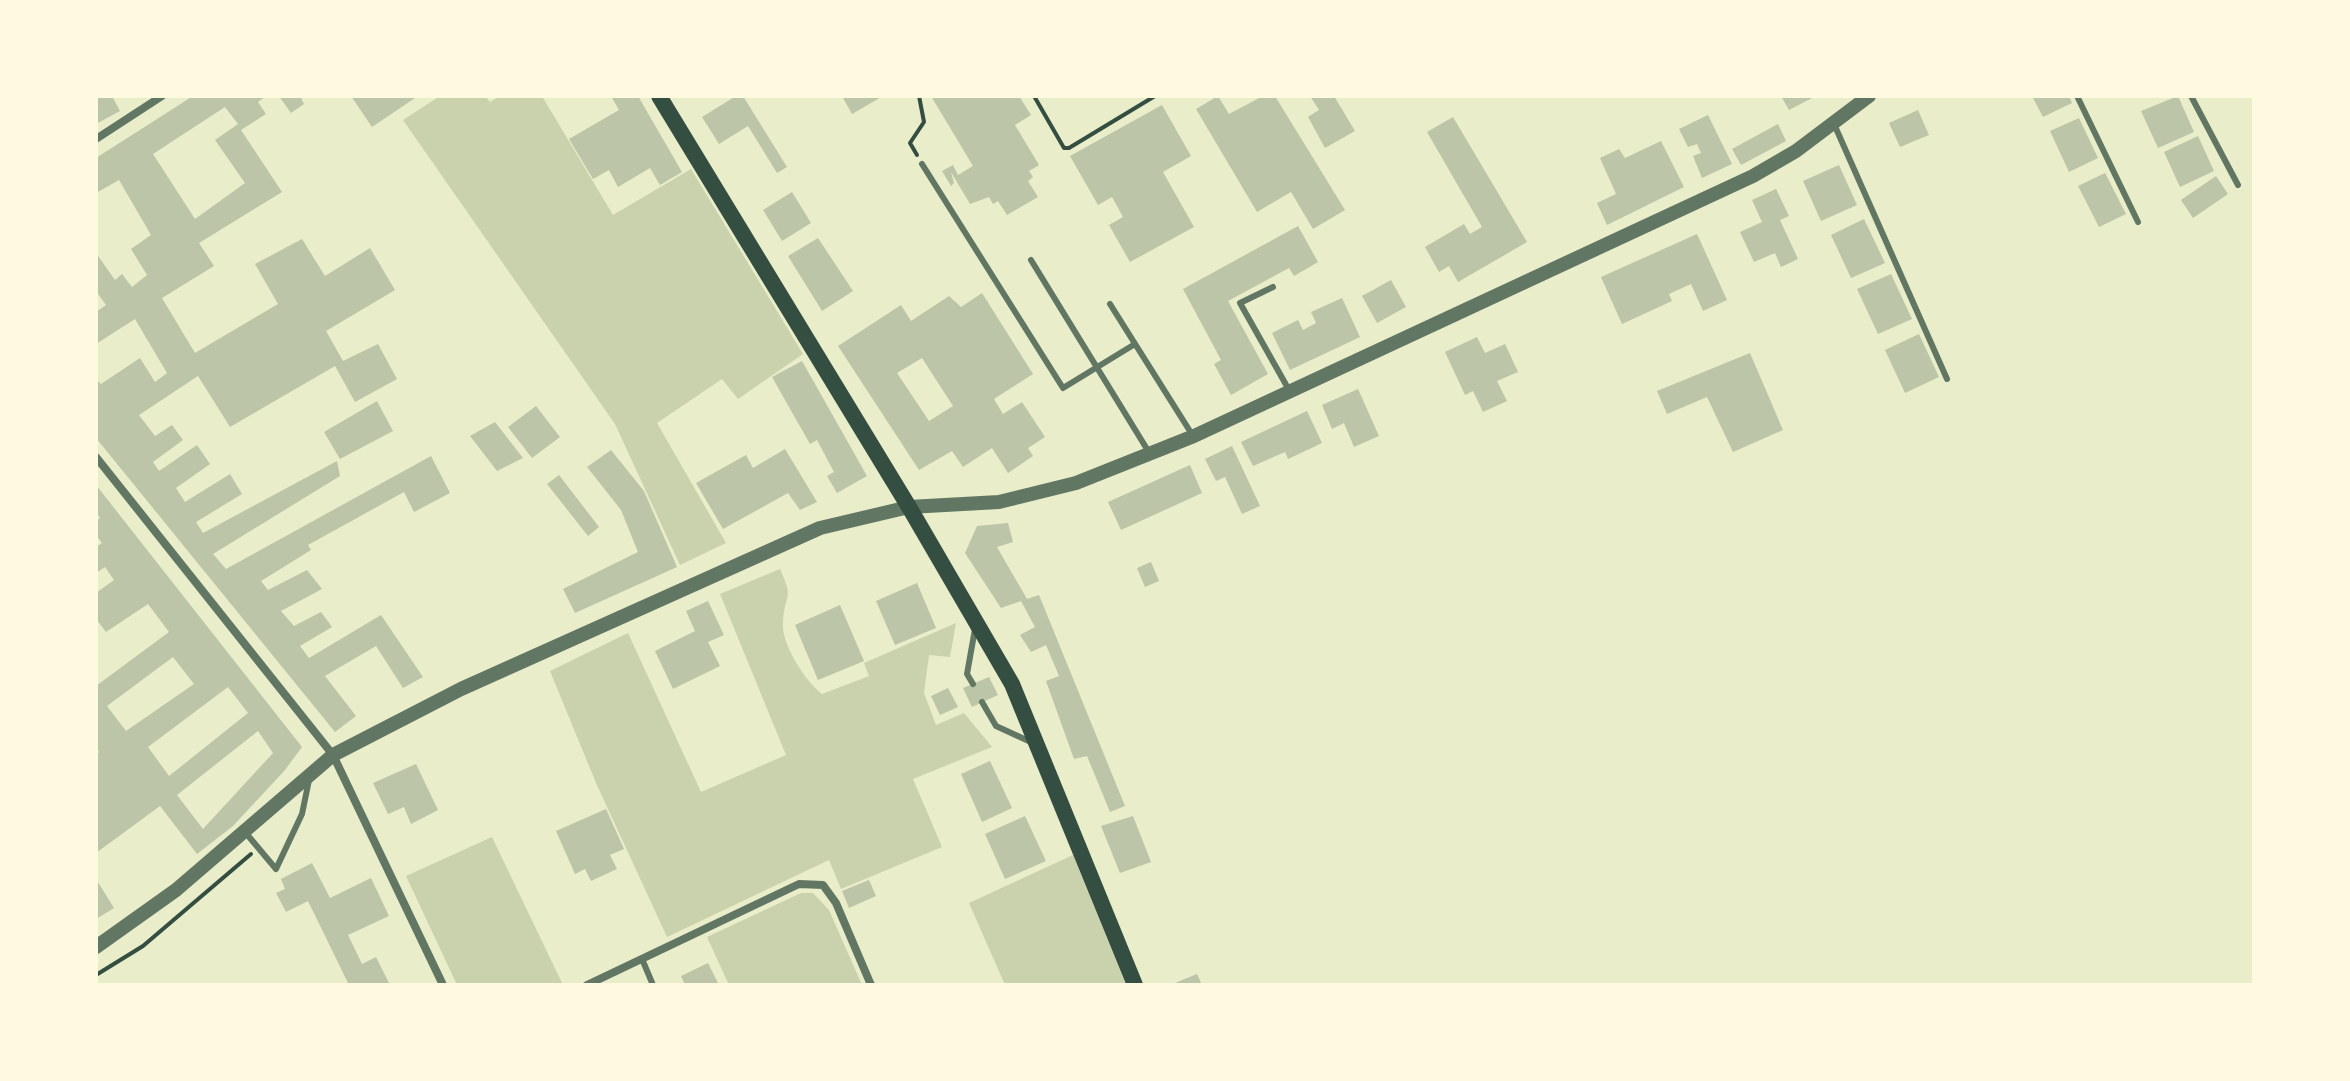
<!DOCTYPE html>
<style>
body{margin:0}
#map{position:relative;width:2350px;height:1081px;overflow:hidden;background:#e9edc9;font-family:"Open Sans",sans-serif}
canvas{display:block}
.frame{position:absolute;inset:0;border:98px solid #fefae0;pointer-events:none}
</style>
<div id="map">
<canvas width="2350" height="1081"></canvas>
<div class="frame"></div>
</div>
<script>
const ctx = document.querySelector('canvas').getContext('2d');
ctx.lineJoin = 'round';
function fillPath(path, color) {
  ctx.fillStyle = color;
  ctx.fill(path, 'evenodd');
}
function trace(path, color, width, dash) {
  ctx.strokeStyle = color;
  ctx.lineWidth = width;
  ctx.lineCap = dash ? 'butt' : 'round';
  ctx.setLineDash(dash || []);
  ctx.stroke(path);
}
fillPath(new Path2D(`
 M440,96h45l5,6 10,-6h42l71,119 78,-46 112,185 -65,45 -16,-20 -65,44 69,120 -46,22 -65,-141 -212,-304z
 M780,569c15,33 4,24 3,54 -2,21 23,59 39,71l47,-18 -5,-13 92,-40 -6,34 -21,-2 -5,38 12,32 28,-12 28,34 -79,32 29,68 -101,42 -12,-29 -162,77 -71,-154 -46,-112 78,-38 73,159 85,-37 -66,-161z
 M492,837l71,148h-106l-51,-109z
 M1073,855l53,130h-121l-36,-82z
 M801,893h12l16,17 33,75h-133l-22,-48z`), '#cad2ad');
fillPath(new Path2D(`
 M96,96h16l8,15 -24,13z
 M193,96h73l-8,6 8,12 -25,16 41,62 -83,51 15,23 -52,32 33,55 83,-49 -23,-40 47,-25 23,37 45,-28 25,42 -69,41 17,30 35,-17 19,35 -42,23 -20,-36 -105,61 -32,-51 -59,39 16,21 17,-11 11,15 -30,22 6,9 38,-26 13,19 -34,24 9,14 45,-28 12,20 -46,28 7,11 134,-72 3,15 -127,78 13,15 205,-113 19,37 -36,19 -10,-20 -96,53 3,5 -50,31 7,9 39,-20 15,19 -41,22 13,15 27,-14 11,15 -32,19 9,12 72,-43 42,62 -20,11 -27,-42 -51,30 31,40 -21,16 -239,-294v-59l5,5 39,-26 15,24 12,-9 -32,-54 -39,25v-32l10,-7 -10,-14v-38l19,27 7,-6 10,13 15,-12 -16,-26 20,-14 -32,-55 -23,13v-35zM225,107l13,17 -23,16 30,43 -50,36 -42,-65z
 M279,96h21l4,8 -13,9z
 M351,96h67l-46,31z
 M611,96h27l44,76 -22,13 -10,-17 -32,19 -9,-17 -16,9 -24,-40 50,-29z
 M736,96h7l44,71 -10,6 -29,-47 -29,18 -17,-27z
 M842,96h41l-31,18z
 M931,96h88l12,19 -16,10 24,40 -10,6 4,6 -5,4 10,16 -31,18 -9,-14 -5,3 -4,-7 -19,7 -19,-32 3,11 -3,3 -9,-15 11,-6 5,10 15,-9z
 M1218,96l11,18 34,-18h12l70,114 -32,19 -22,-37 -34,20 -61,-103z
 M1310,96h24l21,35 -30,17 -17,-31 11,-7z
 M1781,96h35l-27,14z
 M2032,96h37l3,7 -29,14z
 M2178,96l16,36 -36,16 -17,-37z
 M1162,105l29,51 -28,16 31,55 -64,35 -21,-37 14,-8 -11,-20 -14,8 -28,-49z
 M1918,110l11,25 -29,12 -11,-24z
 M1708,115l24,49 -30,14 -9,-22 8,-3 -4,-9 -9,3 -9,-18z
 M1453,117l74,125 -69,40 -9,-16 -10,6 -14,-25 39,-23 6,10 12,-7 -55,-95z
 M2079,118l19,40 -29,14 -19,-41z
 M1778,124l8,17 -45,24 -9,-16z
 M2198,136l16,35 -34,16 -16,-35z
 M1661,141l23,46 -77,38 -10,-22 19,-9 -16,-36 19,-9 6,9z
 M1839,165l18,40 -36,16 -18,-40z
 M2105,173l21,41 -27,13 -21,-41z
 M2216,176l12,18 -35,24 -12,-18z
 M1776,189l13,27 -9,4 18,39 -17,8 -6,-14 -21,9 -14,-30 22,-10 -10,-22z
 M792,192l19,31 -29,18 -19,-31z
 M1864,219l21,44 -34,15 -20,-43z
 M1298,226l20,36 -24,14 -5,-8 -61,33 40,73 -37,21 -17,-31 7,-4 -38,-71z
 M1697,234l30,66 -24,11 -12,-27 -22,10 3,7 -50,23 -21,-47z
 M818,238l35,53 -31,20 -34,-55z
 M1891,274l21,45 -34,15 -21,-45z
 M1391,280l15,27 -29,16 -15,-27z
 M982,293l51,81 -39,25 9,15 19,-12 23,35 -17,11 5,8 -25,17 -16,-25 -29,19 -11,-16 -33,19 -81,-124 63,-41 10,16 38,-25 12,11zM922,358l31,48 -24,15 -32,-48z
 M1342,298l18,39 -70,33 -18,-37 26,-13 5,10 13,-7 -5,-11z
 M1919,334l20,43 -34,16 -20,-43z
 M1477,337l8,16 20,-9 13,28 -21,9 10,20 -24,11 -10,-21 -8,4 -20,-43z
 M1750,353l33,77 -50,22 -26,-55 -40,17 -10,-23z
 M802,361l65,115 -30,17 -10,-17 7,-4 -17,-32 -7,4 -38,-67z
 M1358,389l21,47 -25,11 -10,-24 -12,6 -10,-24z
 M377,401l16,30 -53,28 -16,-27z
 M536,406l24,31 -28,21 -24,-31z
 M1307,411l15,32 -34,16 -3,-7 -32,14 -12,-24z
 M495,422l28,36 -26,13 -27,-35z
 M1232,446l28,60 -18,8 -17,-37 -9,4 -11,-22z
 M785,449l32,53 -17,8 -12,-17 -65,36 -27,-46 50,-28 7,13z
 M611,450l33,41 33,76 -102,46 -12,-24 75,-37 -17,-42 -34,-43z
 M1190,465l12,28 -81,37 -13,-28z
 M559,475l40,52 -11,9 -41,-52z
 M96,485l206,262 -17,23 -52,56 -36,28 -37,-48 -64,47v-99l3,-2 -3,-5v-61l73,-54 -21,-28 -42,28 -10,-13v-26l18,-13 -9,-13 -9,6v-26l6,-4 -6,-8v-14l4,-3 -4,-6zM173,657l21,27 -68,47 -19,-25zM228,687l20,26 -79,63 -21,-29zM258,731l15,22 -70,76 -26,-34z
 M1008,523l5,19 -16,5 30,52 12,-4 86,211 -15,6 -23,-56 -13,3 -28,-78 13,-5 -13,-31 -15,7 -11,-17 15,-8 -14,-26 -20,7 -36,-55 12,-27z
 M1151,562l8,19 -14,6 -8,-19z
 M917,583l19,45 -41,17 -19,-44z
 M708,601l16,34 -16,7 12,24 -47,23 -18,-38 40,-20 -9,-20z
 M840,605l24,56 -46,19 -23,-55z
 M989,677l9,18 -26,12 -9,-19z
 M948,688l10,19 -18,8 -9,-19z
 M990,761l22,47 -30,14 -21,-48z
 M416,764l22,46 -27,14 -7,-17 -16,7 -15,-31z
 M606,809l18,40 -14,6 7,14 -26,12 -6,-12 -10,5 -19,-43z
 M1025,816l21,45 -41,18 -20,-45z
 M1133,816l18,46 -31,11 -19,-47z
 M312,863l18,35 41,-20 18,38 -41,19 14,29 14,-7 14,28h-41l-41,-84 -22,11 -10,-19 9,-4 -4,-10z
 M96,879l18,29 -18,11z
 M869,880l7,16 -27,12 -7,-17z
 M708,963l11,22h-34l-4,-9z
 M1197,974l5,11h-32z`), '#bcc5a7');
trace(new Path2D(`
 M1034,96l30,52h5l86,-52
 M1174,96h4
 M1230,96h6
 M917,155l-7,-12 14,-21 -5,-26
 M96,975l47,-29 108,-92`), '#344e41', 4);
trace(new Path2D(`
 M2077,96l61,126
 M2191,96l47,89
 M1834,124l113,255
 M922,164l141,224 72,-44
 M1031,260l119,194
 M1273,287l-33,16 49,87
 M1110,304l83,132
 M973,684l-6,-10 8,-45
 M982,702l14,24 37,17
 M245,832l31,37 26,-55 7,-34
 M642,959l11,26`), '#617663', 6);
trace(new Path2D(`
 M96,139l66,-43
 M96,457l237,298 110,230
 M587,985l212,-101 24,1 13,18 35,82`), '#617663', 8);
trace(new Path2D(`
 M96,947l80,-57 157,-135 128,-66 359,-161 89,-21 90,-5 77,-19 118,-47 559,-260 43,-25 73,-55`), '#617663', 14);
trace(new Path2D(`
 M659,96l250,411 103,177 123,301`), '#344e41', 16);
</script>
